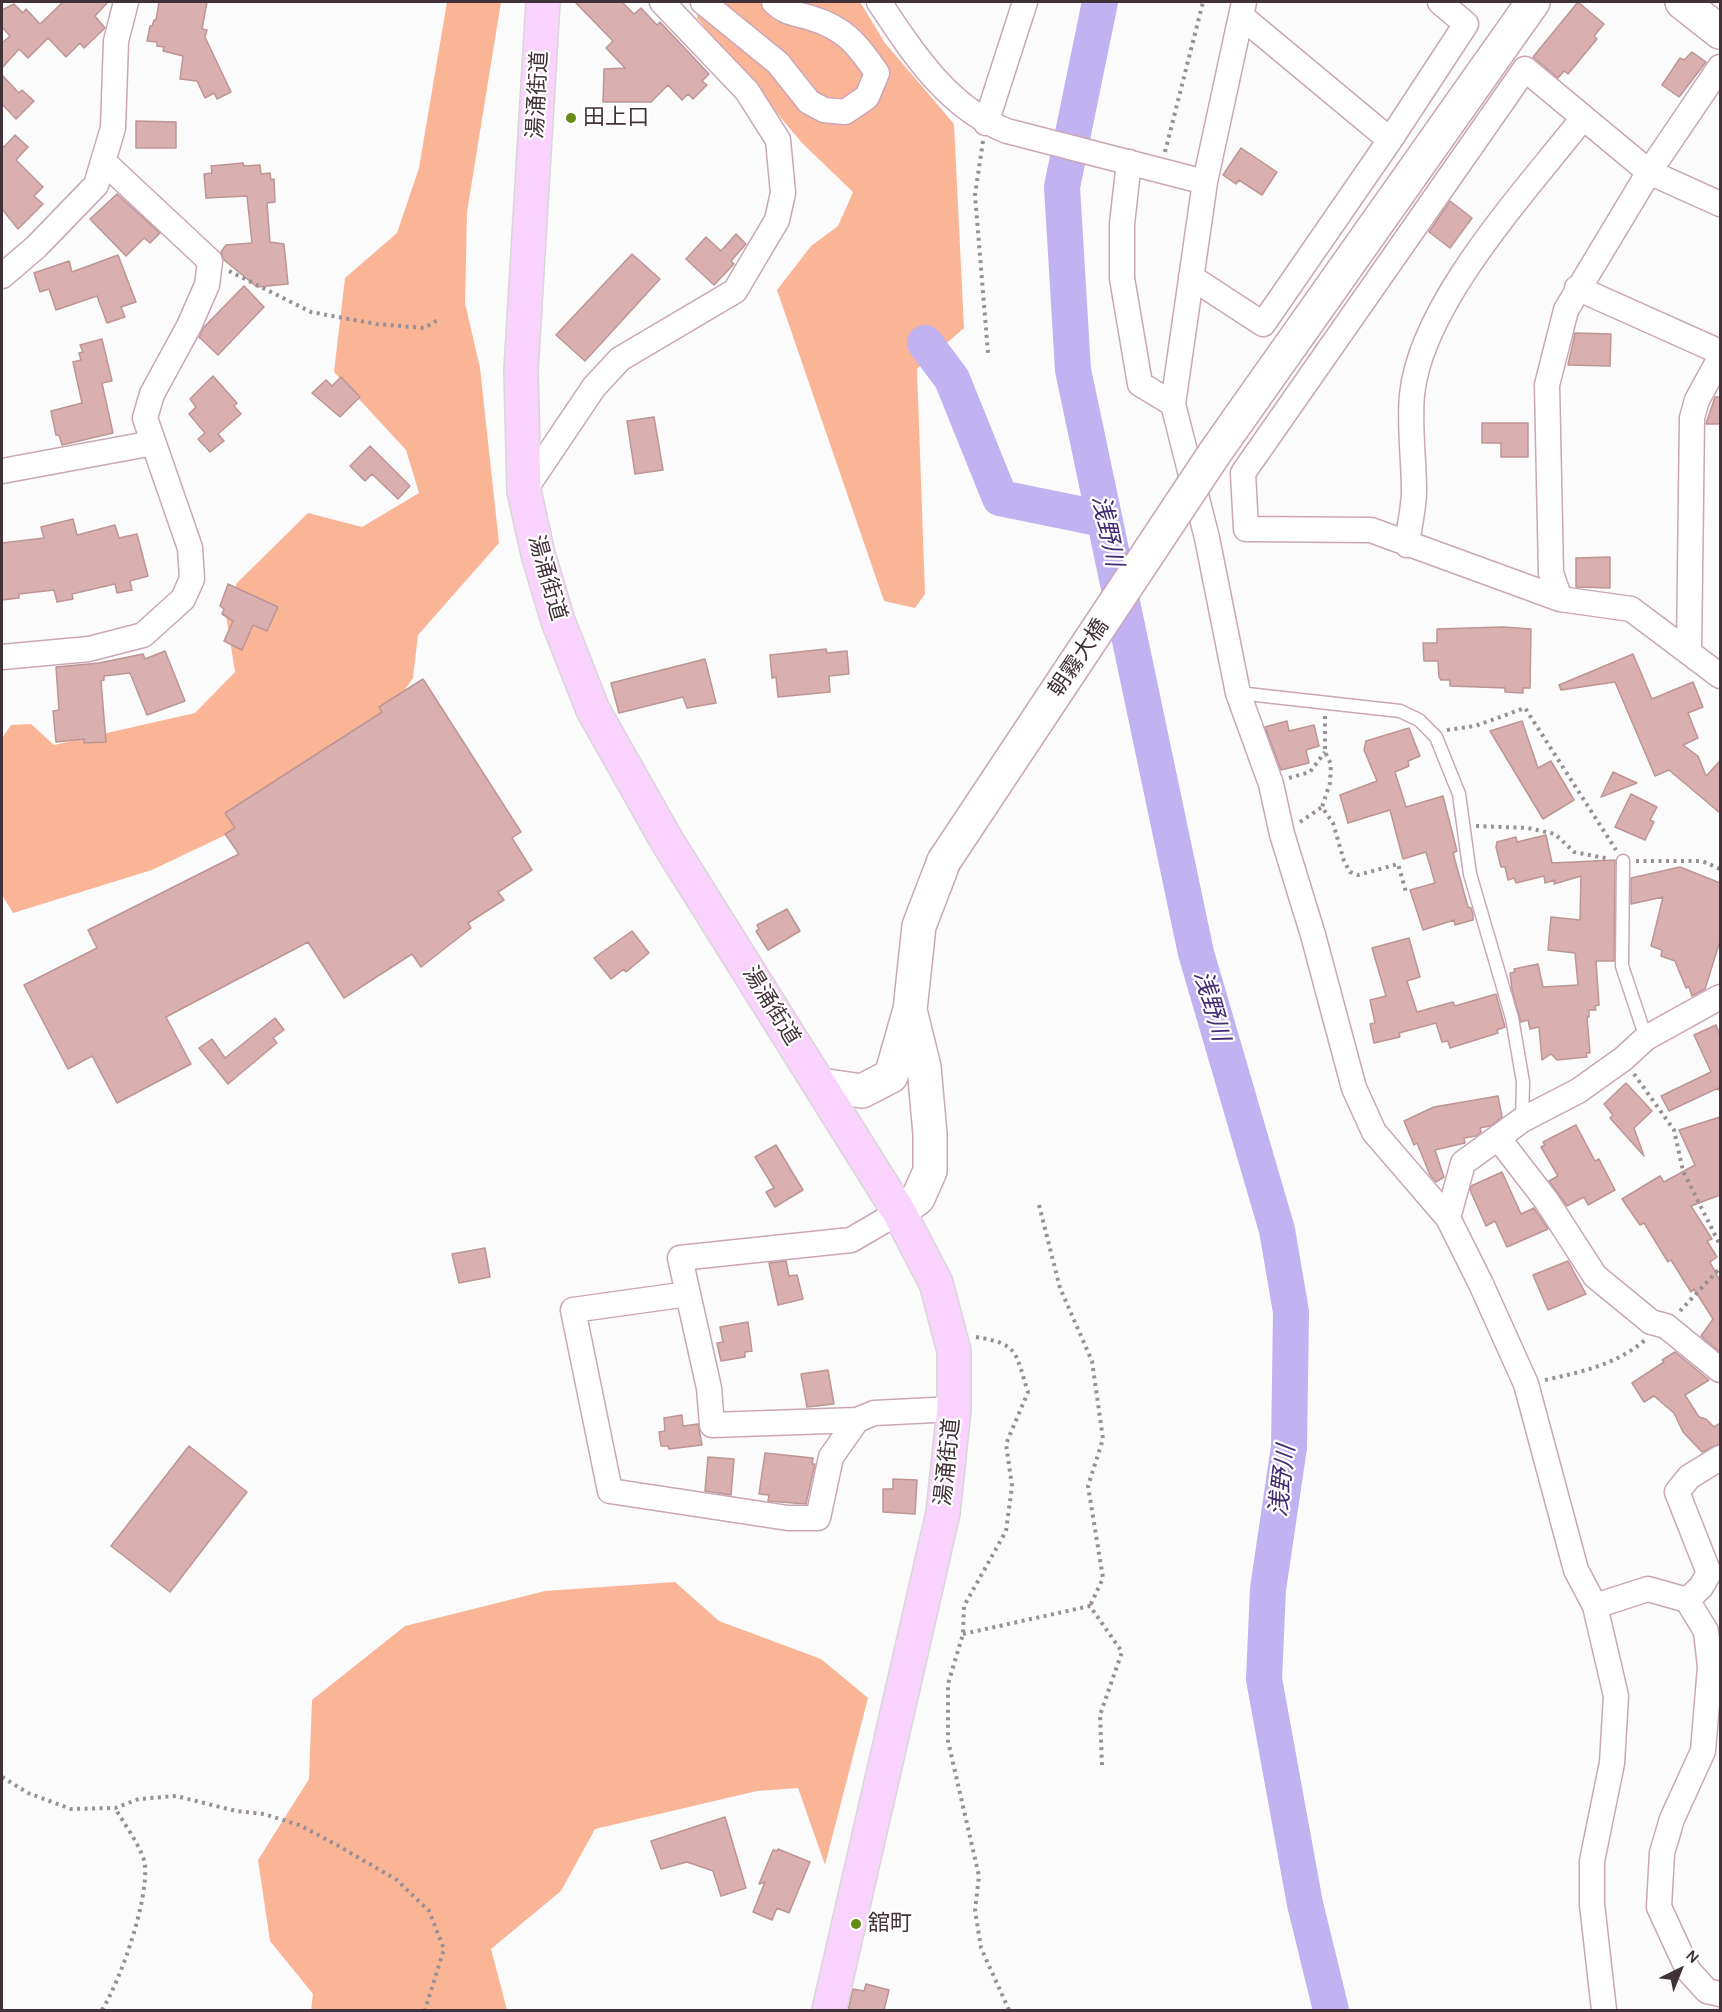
<!DOCTYPE html>
<meta charset="utf-8">
<style>
body{margin:0}
#map{position:relative;width:1722px;height:2012px;overflow:hidden;background:#fbfbfb;font-family:Karla,sans-serif}
canvas{display:block}
.frame{position:absolute;inset:0;border:3px solid #413239;pointer-events:none}
.north{position:absolute;left:1650px;top:1940px;width:60px;height:60px;-webkit-text-stroke:4px #fff;paint-order:stroke;rotate:43deg;font-size:16px;font-weight:700;line-height:24px;text-align:center;color:#413239}
.north::after{content:'';display:block;margin:auto;width:21px;height:27px;background:#413239;clip-path:polygon(50% 0,100% 100%,50% 72%,0 100%)}
</style>
<div id="map">
<canvas width="1722" height="2012"></canvas>
<div class="frame"></div>
<div class="north">N</div>
</div>
<script>
const ctx = document.querySelector('canvas').getContext('2d');
ctx.lineJoin = 'round';
function fillPath(path, color) {
  ctx.fillStyle = color;
  ctx.fill(path, 'evenodd');
}
function trace(path, color, width, dash) {
  ctx.strokeStyle = color;
  ctx.lineWidth = width;
  ctx.lineCap = dash ? 'butt' : 'round';
  ctx.setLineDash(dash || []);
  ctx.stroke(path);
}
function write(font, color, halo, rows, align = 'center') {
  ctx.font = font + ' Karla,"Noto Sans JP",sans-serif';
  ctx.lineWidth = 4.5;
  ctx.setLineDash([]);
  ctx.textBaseline = 'middle';
  ctx.strokeStyle = halo;
  ctx.fillStyle = color;
  for (const [text, x, y, turn = 0] of rows) {
    ctx.save();
    ctx.translate(x, y);
    ctx.rotate((+turn || 0) * Math.PI / 180);
    ctx.textAlign = isNaN(turn) ? turn : align;
    if (halo) ctx.strokeText(text, 0, 0);
    ctx.fillText(text, 0, 0);
    ctx.restore();
  }
}
fillPath(new Path2D(`
 M447,2h54l-34,210 -2,91 15,65 19,175 -81,92 -5,43 -23,33 -152,118 -86,41 -139,43 -11,-18v-157l9,-13 20,-1 23,21 141,-32 40,-41 -10,-63 12,-26 71,-70 54,14 57,-34 -13,-43 -72,-78 11,-94 52,-45 22,-65z
 M699,2h161l25,41 69,81 10,204 -47,41 8,225 -10,14 -31,-7 -107,-311 34,-44 27,-20 15,-34 -51,-49 -105,-125z
 M675,1582l44,39 102,38 47,39 -43,167 -27,-77 -41,3 -162,38 -34,62 -70,58 16,61h-196l2,-16 -43,-53 -12,-81 51,-81 3,-79 93,-74 140,-35z`), '#fab597');
trace(new Path2D(`
 M1100,2l-38,185 11,183 123,583 81,277 14,82 -2,135 -21,142 -4,90 41,225 26,106
 M925,343l27,36 48,119 103,21`), '#c1b2f2', 36);
const building = new Path2D(`
 M63,2h45l-13,14 10,12 -21,20 -4,-5 -14,14 -18,-19 -20,20 -9,-9 -17,19v-25l8,-7 -8,-9v-17l12,-6 9,9 3,-4 14,15z
 M159,2h48l-5,27 5,1 -2,7 26,55 -14,7 -3,-6 -9,5 -8,-17 -17,-2 3,-23 -20,-5 1,-4 -7,-1v-4l-10,-1 3,-15h2l2,-6h2z
 M575,2h47l12,12 7,-6 16,17 3,-3 49,52 -7,7 5,4 -14,14 -5,-5 -6,6 -14,-15 -17,17h-48l1,-33 21,-1 -19,-20 7,-7z
 M1578,2l26,22 -10,12 3,3 -29,35 -4,-3 -6,7 -25,-21z
 M1692,52l14,10 -27,35 -17,-12 18,-27 4,2z
 M2,75l17,18 3,-3 12,11 -18,18 -14,-15z
 M136,121l40,1v26h-40z
 M15,135l13,12 -12,13 27,27 -9,9 9,8 -25,25 -16,-20v-64l2,2z
 M1241,148l36,24 -15,23 -23,-15 -3,4 -13,-9z
 M243,163l1,3 16,-1 1,9 9,-1 1,7 3,-1 1,23 -8,1 3,39 14,2 4,40 -31,3 -33,-27 -3,-8 5,-7 26,-2 -5,-47 -41,2 -2,-24 8,-1 -1,-7z
 M117,194l43,39 -10,10 -6,-5 -18,18 -36,-37z
 M1450,201l22,17 -22,30 -21,-16z
 M736,234l10,10 -15,17 3,3 -20,21 -28,-26 20,-22 15,14z
 M632,254l28,25 -75,82 -29,-26z
 M118,255l18,47 -15,5 4,10 -18,6 -10,-27 -41,14 -7,-21 -9,3 -6,-19 35,-12 3,11z
 M244,286l20,21 -46,48 -19,-18 5,-10z
 M1575,333l36,1 -1,32 -42,-1z
 M102,339l10,42 -10,2 11,50 -51,12 -3,-10h-3l-5,-24 31,-8 -9,-41 8,-2 -2,-7 4,-1 -3,-7z
 M213,376l24,27 -3,3 7,8 -23,20 6,7 -14,11 -12,-13 7,-6 -16,-19 7,-7 -6,-8z
 M341,377l19,20 -20,20 -28,-24 14,-13 6,6z
 M1715,397h5v27h-14z
 M654,417l9,53 -28,4 -8,-53z
 M1482,423h46v34h-27v-14h-19z
 M370,446l40,40 -12,13 -26,-25 -7,7 -15,-15z
 M73,519l4,16 38,-10 4,13 18,-4 11,42 -18,5 2,9 -15,3 -2,-9 -43,10 1,5 -16,3 -3,-12 -35,4v4l-17,2v-57l42,-5 -3,-11z
 M1610,557v31l-34,-1v-29z
 M228,584l50,23 -11,24 -14,-6 -11,25 -18,-9 9,-20 -11,-7 2,-5 -4,-3z
 M1503,627l28,2 -1,59h-7v5l-18,-1v-4l-55,-2v-6h-9l-2,-3 -1,-16h-14l-1,-18h14v-14z
 M826,649l1,4 20,-2 2,23 -20,2 1,16 -52,5 -2,-20 -4,1 -2,-23z
 M165,651l20,50 -38,14 -17,-42 -26,3v4l-3,1 5,61 -22,1v-4l-28,3 -3,-31 6,-1 -3,-43 43,-4 44,-9 2,5z
 M1633,654l19,45 41,-17 10,25 -15,6 10,25 -15,7 15,11 8,20 14,-15v52l-51,-43 -14,6 -40,-94 -54,8 -2,-5z
 M705,659l11,44 -29,5 -4,-11 -64,16 -8,-30z
 M423,679l98,153 -9,6 20,32 -34,22 6,8 -36,23 3,5 -50,39 -9,-13 -68,44 -36,-56 -142,75 25,47 -74,39 -25,-47 -24,13 -44,-84 73,-37 -9,-18 151,-76 -14,-20 10,-6 -10,-15 157,-101 -3,-5z
 M1287,721l2,10 25,-6 5,21 -13,4 3,13 -28,7 -16,-43z
 M1522,721l16,47 13,-7 23,39 -31,19 -53,-88z
 M1409,728l11,28 -12,5 1,5 -14,6 11,35 37,-11 14,55 -4,2 15,54 3,1 2,6v6l-18,5 -1,-5 -31,10 -13,-40 25,-7 -9,-31 -23,7 -13,-49 -42,13 -8,-28 37,-14 -13,-31 2,-9z
 M1613,772l24,11 -36,14z
 M1631,794l26,13 -7,13 4,2 -9,18 -30,-13z
 M1546,835l6,28 63,-3 -1,101h-18l3,44 -4,1 1,4h-7v7h-2l3,36h-4l1,4 -30,3 -6,-6 -9,6 -3,-33 -9,2 -2,-9 -7,2 -9,-32 -2,-17 5,-1 -1,-3 24,-5 5,23 35,-2 -3,-32 -27,-3 3,-33 29,3 1,-44 -27,8 1,-4 -10,3 -1,-7 -28,7 -2,-5 -6,2 -3,-13h-4l-5,-20 1,-5 19,-5 1,5z
 M1680,867l40,16v58l-15,48 -13,7 -3,-9 -3,1 -11,-27 -14,-5 1,-6 -11,-4 12,-49 -32,7v-26z
 M787,909l13,22 -32,19 -12,-19 3,-2 -2,-4z
 M632,931l17,22 -23,19 -2,-3 -13,10 -17,-21z
 M1409,938l11,39 -13,4 10,31 36,-10 2,4 41,-12 9,33 -8,3 1,3 -48,15 -2,-7 -6,1 -6,-19 -37,10 1,4 -26,6 -4,-19 5,-1 -5,-23 16,-4 -14,-48z
 M275,1018l9,12 -11,8 4,5 -49,41 -29,-36 13,-9 13,19z
 M1716,1025l4,10v57l-2,-4 -49,23 -8,-15 50,-24 -17,-37z
 M1626,1083l26,28 -18,17 10,28 -34,-38 3,-3 -9,-11z
 M1498,1096l4,21 -12,9 -10,2 1,4 -5,4 -12,2 1,5 -30,7 9,27 -8,5 -6,-7 -13,-32 -3,2 -10,-24 30,-14z
 M1720,1117v78l-29,11 21,33 -5,2 10,16 -7,5 10,19v71l-19,-16 12,-17 -19,-30 -3,3 -20,-32 -3,2 -24,-39 -4,2 -18,-26 38,-23 4,6 31,-17 -16,-35z
 M1576,1125l19,36 4,-2 16,31 -27,15 -4,-8 -17,9 -18,-25 9,-5 -17,-29 4,-2 -2,-3z
 M776,1145l27,45 -28,17 -9,-15 8,-4 -19,-31z
 M1502,1172l19,42 13,-6 14,21 -41,18 -12,-26 -9,5 -16,-36 1,-4z
 M485,1248l5,29 -31,6 -7,-29z
 M786,1261l3,15 8,-1 6,24 -25,6 -9,-42z
 M1568,1261l18,33 -38,16 -15,-35z
 M748,1322l4,29 -7,1v5l-24,4 -4,-18 6,-1 -3,-15z
 M1675,1352l34,28 -24,15 14,22 7,2 8,8 6,-4v21l-18,8 -19,-20 -9,-19 -20,-17 -10,6 -12,-19 32,-21 -2,-2z
 M828,1370l6,34 -27,3 -6,-33z
 M682,1415l1,11 15,-2 4,21 -33,4 -1,-3h-7l-2,-14 6,-1 -1,-13z
 M189,1446l58,46 -77,100 -59,-46z
 M765,1453l48,5 -1,6h3l-9,40 -38,-3 1,-6 -10,-1z
 M708,1457l26,2 -3,36 -26,-4z
 M893,1479l24,1 -2,34 -32,-2v-23h10z
 M725,1817l21,71 -25,8 -8,-25 -26,-9 -26,7 -10,-28z
 M778,1849l32,13 -21,51 -12,-5 -5,12 -19,-8 12,-30 -6,2 14,-34 4,1z
 M866,1984l23,6 -5,20h-36l5,-21 11,2z`);
fillPath(building, '#d9afb0');
trace(building, '#bd9595', 1.5);
const lane = new Path2D(`
 M1238,693l162,18 19,9 17,17 23,57 11,80 42,144 11,64 -1,38
 M1623,861l-1,105 24,72`);
const street = new Path2D(`
 M703,2l75,61 31,39 15,8 21,2 22,-15 10,-24c-19,-28 -32,-45 -66,-55 -15,-5 -25,-4 -37,-16
 M879,2c34,51 68,105 128,129l198,51
 M1244,2l-39,180 -32,222 34,134 31,155 33,91 11,50 31,101 41,153 20,44 74,86 33,66 45,100 50,186 19,36 21,90 -4,67 -20,98v43l12,106
 M1241,16l149,124
 M986,123l39,-121
 M1129,162l-7,62v54l18,106 33,20
 M1720,204l-71,-32 -124,-103 -282,404 3,56 125,1 189,69 71,10 89,67
 M2,276l34,-29 60,-62 17,-57 3,-87 10,-39
 M1191,277l72,47 127,-184 76,-116 -26,-22
 M1577,288l143,64
 M2,471l151,-28
 M524,491l70,-104 26,-28 115,-68 42,-71 6,-27 -5,-53 -31,-49 -85,-89
 M1407,545c2,-18 7,-37 7,-54 0,-32 -5,-64 -2,-96 9,-92 114,-204 170,-276
 M1560,599l-9,-26 -4,-188 19,-75 83,-138 71,-105
 M1689,650l3,-232 5,-18 23,-42
 M2,657l87,-8 54,-14 40,-36 9,-20 -2,-31 -45,-130 7,-24 37,-68 18,-41 3,-24 -106,-99
 M1499,1139l47,61 49,76 56,46 15,4 54,44
 M899,1212l-48,28 -171,18 29,130 3,37 145,-5 17,-7 80,-4
 M1448,1218l15,-55 59,-43 56,-29 45,-32 23,-21 74,-41
 M688,1294l-115,16 37,181 178,27h30l13,-61 26,-37
 M1687,1600l14,-13 8,-14 -32,-81 12,-15 31,-19
 M1595,1606l53,-17 39,11 19,31 4,36 -7,84 -31,68 -10,34 -3,54 29,63 19,21 13,3`);
const secondary = new Path2D(`
 M1682,2l38,30
 M1214,454l319,-452
 M821,1085l41,6 29,-15 18,-63
 M899,1212l19,-14 12,-27v-37l-6,-67 -14,-57 9,-84 25,-65`);
const primary = new Path2D(`
 M543,2l-22,368 3,121 14,63 20,67 35,89 74,131 232,371 37,71 18,68v58l-11,104 -114,497`);
trace(lane, '#cba6b7', 15);
trace(street, '#cba6b7', 27);
trace(secondary, '#cba6b7', 36);
trace(primary, '#d9d6d7', 36);
trace(new Path2D(`
 M983,141l-8,54 13,158
 M1165,152l38,-150
 M229,271l82,41 65,12 48,4 14,-8
 M1325,716v36l6,12 -1,19 -8,24 11,16 11,38 6,11 8,3 40,-11 8,28
 M1447,730l28,-4 50,-18 91,142
 M1289,778l21,-6 15,-20
 M1300,822l22,-15
 M1476,826l52,2 27,6 19,18 36,7
 M1636,861h66l18,8
 M1634,1074l40,56 9,41 37,74
 M1039,1205l21,83 32,73 11,78 -15,47 15,92 -13,28
 M1680,1311l40,-43
 M976,1337c44,7 39,16 52,55l-22,52 6,42 -6,45 -42,75 -1,28 -15,50v57l31,135 -4,34 6,38 28,62
 M1545,1380c36,-8 71,-15 100,-40
 M963,1634l127,-28 32,46 -22,63 2,50
 M2,1777l26,16 43,16 44,-1 24,-9 37,-3 60,15 28,3 35,11 38,20 60,35 32,31 15,38 -19,61
 M102,2010c19,-31 46,-108 43,-145 -1,-14 -22,-43 -30,-57`), '#989094', 4, [3, 4.5]);
trace(lane, '#fff', 12);
trace(street, '#fff', 24);
trace(secondary, '#fff', 33);
trace(primary, '#f9d3fe', 33);
const secondaryBridge = new Path2D(`
 M944,861l270,-407`);
trace(secondaryBridge, '#cba6b7', 36, []);
trace(secondaryBridge, '#fff', 33);
for (const [x, y, r, color] of [
 [571,118,6,"#658b16"],
 [856,1924,6,"#658b16"]
]) {
  const dot = new Path2D();
  dot.arc(x, y, r, 0, 2 * Math.PI);
  ctx.fillStyle = color;
  ctx.fill(dot);
  trace(dot, '#fff', 2);
}
write('22px', '#413239', '#fff', [
 ["湯涌街道",538,95,-87],
 ["湯涌街道",547,578,74],
 ["朝霧大橋",1079,658,-56],
 ["湯涌街道",771,1006,58],
 ["湯涌街道",948,1462,-84]
]);
write('22px', '#413239', '#fff', [
 ["田上口",583,118],
 ["舘町",868,1924]
], 'left');
write('italic 24px', '#432b74', '#fff', [
 ["浅野川",1107,531,78],
 ["浅野川",1211,1006,74],
 ["浅野川",1283,1481,-83]
]);
</script>
